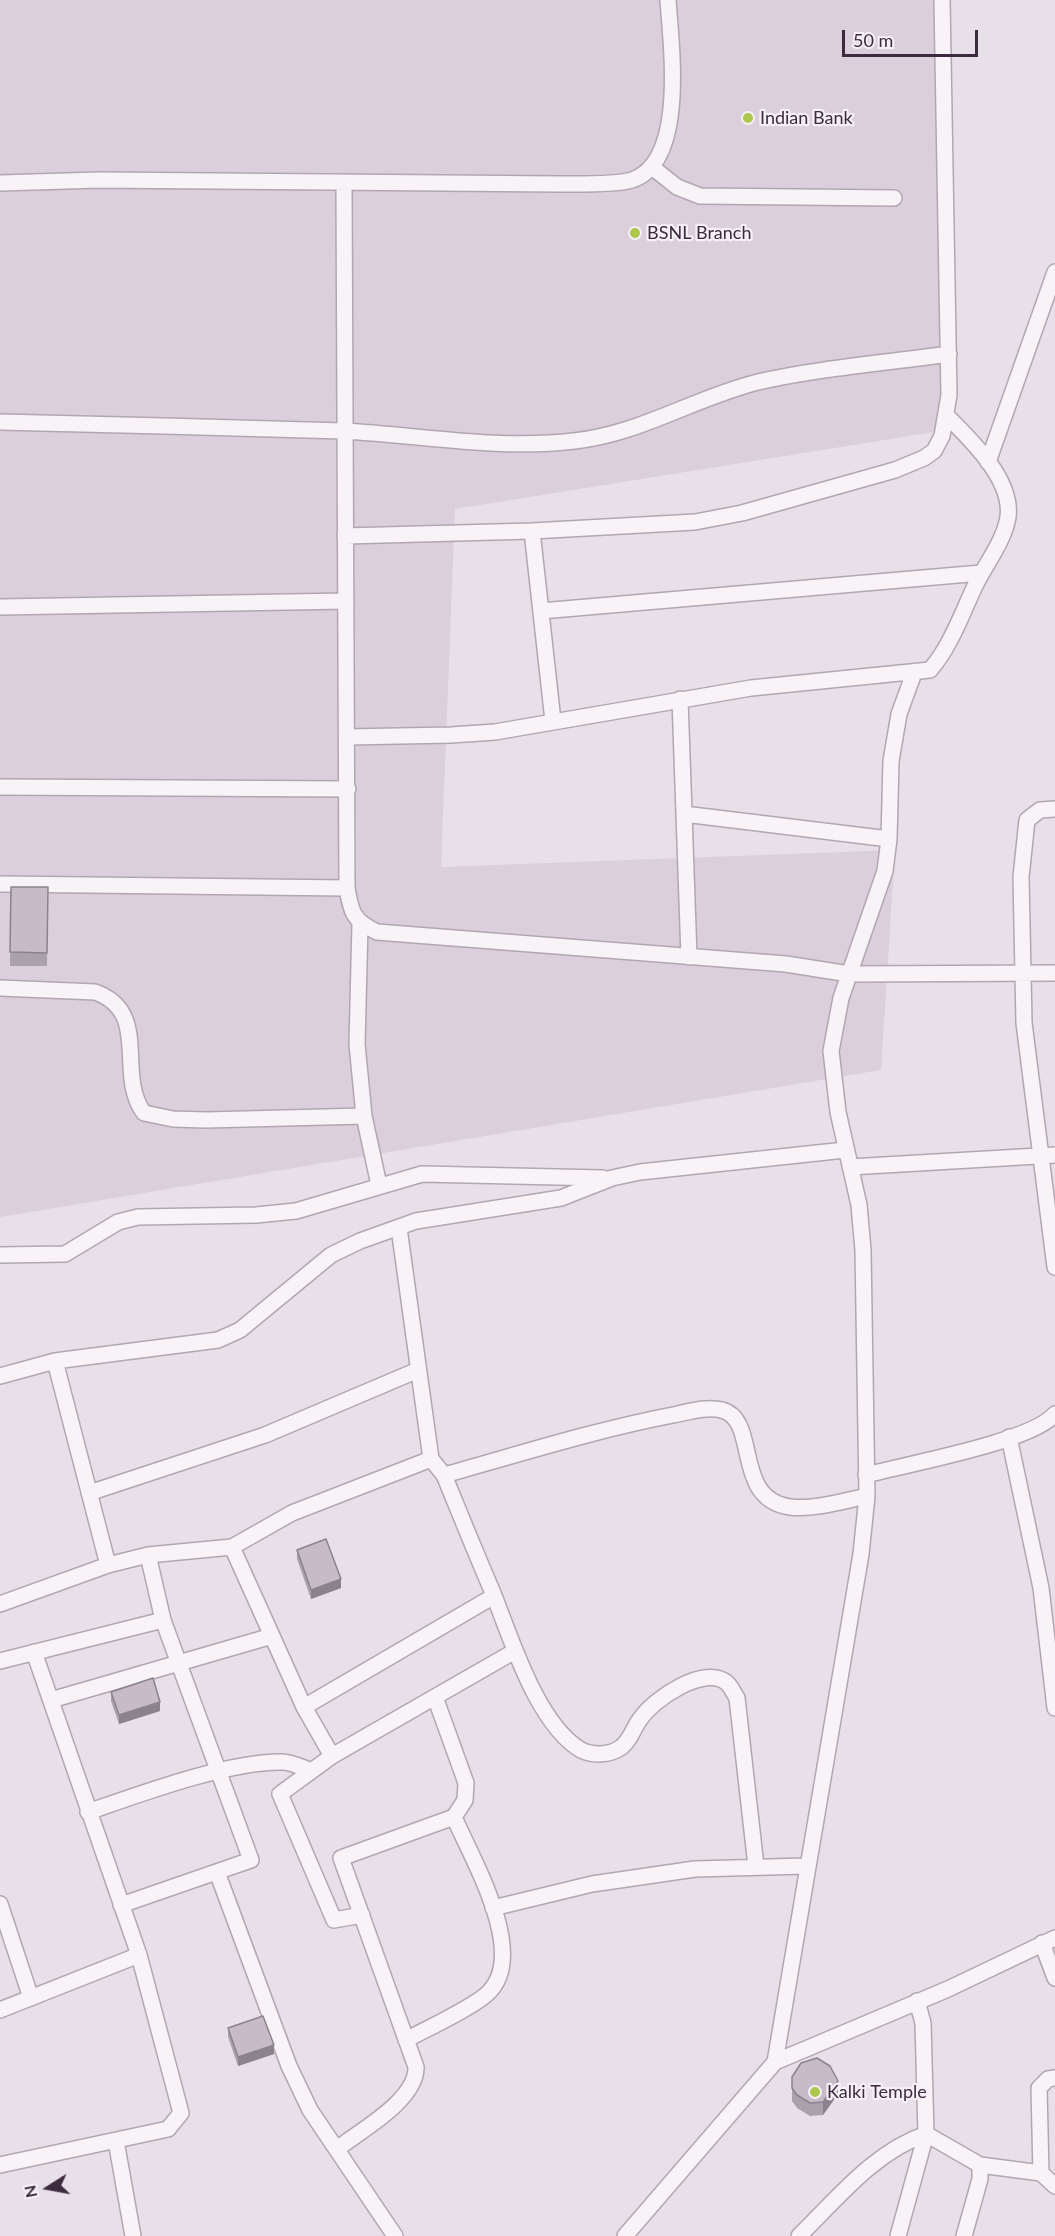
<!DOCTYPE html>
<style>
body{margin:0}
#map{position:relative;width:1055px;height:2236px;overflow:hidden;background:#e8e0e8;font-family:Lato,sans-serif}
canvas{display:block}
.north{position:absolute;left:18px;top:2158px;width:60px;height:60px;-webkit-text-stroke:4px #f5f0f6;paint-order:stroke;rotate:259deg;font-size:16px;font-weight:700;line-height:24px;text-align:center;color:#3e2a3f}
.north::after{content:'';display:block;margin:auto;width:21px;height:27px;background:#3e2a3f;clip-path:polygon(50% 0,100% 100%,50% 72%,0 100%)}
.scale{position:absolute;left:842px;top:30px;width:136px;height:27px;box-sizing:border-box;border:3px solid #3e2a3f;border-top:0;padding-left:8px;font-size:18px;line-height:21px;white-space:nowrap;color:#3e2a3f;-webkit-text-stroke:4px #f5f0f6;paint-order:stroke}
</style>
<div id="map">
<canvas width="1055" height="2236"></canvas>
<div class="north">N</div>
<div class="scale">50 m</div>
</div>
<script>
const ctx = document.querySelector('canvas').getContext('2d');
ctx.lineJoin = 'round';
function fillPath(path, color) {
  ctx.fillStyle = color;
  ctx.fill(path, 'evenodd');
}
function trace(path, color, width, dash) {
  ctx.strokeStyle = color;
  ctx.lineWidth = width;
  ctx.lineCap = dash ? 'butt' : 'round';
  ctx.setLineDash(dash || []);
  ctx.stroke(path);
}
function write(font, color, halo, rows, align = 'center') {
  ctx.font = font + ' Lato,sans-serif';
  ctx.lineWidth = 4.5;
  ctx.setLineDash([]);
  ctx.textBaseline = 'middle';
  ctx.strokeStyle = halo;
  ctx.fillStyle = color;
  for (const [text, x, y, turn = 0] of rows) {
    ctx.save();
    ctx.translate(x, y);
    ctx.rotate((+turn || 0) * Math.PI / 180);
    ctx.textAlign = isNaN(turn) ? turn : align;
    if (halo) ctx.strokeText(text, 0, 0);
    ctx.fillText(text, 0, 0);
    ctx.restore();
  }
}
fillPath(new Path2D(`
 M0,0h942l11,429 -498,80 -14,358 454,-17 -14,220 -881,147z`), '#dacfda');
const street = new Path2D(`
 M652,167l25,20 23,9 194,2
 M344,182l3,706c4,24 6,33 30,44l409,32 63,10 206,-1
 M0,183l99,-3 459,4c18,0 58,1 74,-4 55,-19 39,-134 36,-180
 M0,422c114,3 229,5 343,9 76,4 155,19 231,10 66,-7 120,-43 184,-59 62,-14 127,-19 191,-28
 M988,462l67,-190
 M532,531l21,190
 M345,536l187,-5 163,-9 47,-9 153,-43 29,-12 10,-7 8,-15 7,-41 -7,-395
 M0,607l346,-6
 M541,611l440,-38
 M680,699l9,258
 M347,737l104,-2 44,-3 256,-44 179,-18c20,-23 31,-54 44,-82 10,-22 30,-46 34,-71 5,-37 -37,-77 -60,-100
 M0,787l348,2
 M1055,809l-15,1 -13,10 -6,57 3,146 31,244
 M684,814l205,25
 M0,884l347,4
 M360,924l-3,120 7,72 15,69
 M0,988l95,4c57,20 20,82 49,121l29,6 33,1 158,-4
 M850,1167l205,-12
 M399,1228l32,231 13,16c16,39 32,79 49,118 18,45 44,131 88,157 12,6 29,5 39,-2 10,-6 14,-22 21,-30 13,-19 64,-54 86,-35 4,3 7,11 10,15l19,168
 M0,1255l65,-1 53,-32 20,-5 118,-2 40,-4 126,-37 181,4
 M55,1361l53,204
 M0,1376l55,-15 163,-21 22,-10 91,-75 29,-14 56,-20 145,-23 51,-20 28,-6 205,-22
 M1009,1437l32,151 14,120
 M444,1475c76,-21 151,-45 229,-60 15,-3 34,-9 49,-5 38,10 10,89 68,97 24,3 53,-6 77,-11
 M866,1475c41,-11 165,-33 189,-61
 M89,1493l176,-58 153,-65
 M232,1547l72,160 28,49
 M0,1604l108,-39 40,-10 84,-8 60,-34 139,-54
 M0,1661l163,-41
 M51,1700l221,-64
 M304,1707l190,-111
 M88,1812c52,-18 141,-51 194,-50 9,0 19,5 27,8
 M217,1872l72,194 21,44 85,126
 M0,1904l31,94
 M121,1905l130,-45 -88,-240 -15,-65
 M493,1908l99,-24 103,-15 111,-3
 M362,1915l-28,5 -54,-126 52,-38 183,-105
 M1042,1943l13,35
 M917,2001l6,22 3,111 54,31v14l-16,57
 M0,2010l139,-55
 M406,2040c20,-11 70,-34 83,-48 39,-39 -17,-133 -35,-175
 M775,2062l86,-508 6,-58 -4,-246 -4,-45 -21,-93 -7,-61 10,-53 44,-127 4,-32 2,-78 8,-47 15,-41
 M116,2141l17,95
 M337,2149c24,-19 80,-49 79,-82l-75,-209 113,-41 11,-17 1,-17 -31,-86
 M0,2165l168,-36 13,-16 -42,-158 -105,-303
 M980,2165l61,8 14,13
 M1041,2173l-2,-85 9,-9 7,-1
 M625,2236l150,-174 173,-73 107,-51
 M799,2236c39,-38 75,-84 127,-102
 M898,2236l28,-102`);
trace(street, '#b2a6b2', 18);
trace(street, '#f7f3f7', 15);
fillPath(new Path2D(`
 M11,887h37l-1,79h-37z
 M297,1550l44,38 -30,11 -14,-40z
 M111,1692l49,19 -41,13 -8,-23z
 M228,2028l46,26 -36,12 -10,-29z
 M792,2077l46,17 -15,21 -13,1 -13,-8 -5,-7z`), '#aba1ac');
fillPath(new Path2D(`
 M341,1579v9l-30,11v-9z
 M160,1702v9l-41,13v-9z
 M274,2045v9l-36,12v-9z
 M838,2081v13l-15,21v-13z`), '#8b838c');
const building = new Path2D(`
 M11,887h37l-1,66 -37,-1z
 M326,1539l15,40 -30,11 -14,-40z
 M153,1678l7,24 -41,13 -8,-23z
 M263,2016l11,29 -36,12 -10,-29z
 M817,2058l13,8 8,15 -15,21 -13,1 -13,-8 -5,-7v-11l9,-14z`);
fillPath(building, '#c7bbc8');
trace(building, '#8b838c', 1.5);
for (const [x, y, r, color] of [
 [748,118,6,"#adc64d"],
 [635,233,6,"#adc64d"],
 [815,2092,6,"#adc64d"]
]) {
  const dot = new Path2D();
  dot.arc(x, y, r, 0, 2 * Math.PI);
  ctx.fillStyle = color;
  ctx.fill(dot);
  trace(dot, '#f5f0f6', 2);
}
write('18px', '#3e2a3f', '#f5f0f6', [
 ["Indian Bank",760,118],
 ["BSNL Branch",647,233],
 ["Kalki Temple",827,2092]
], 'left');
</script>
